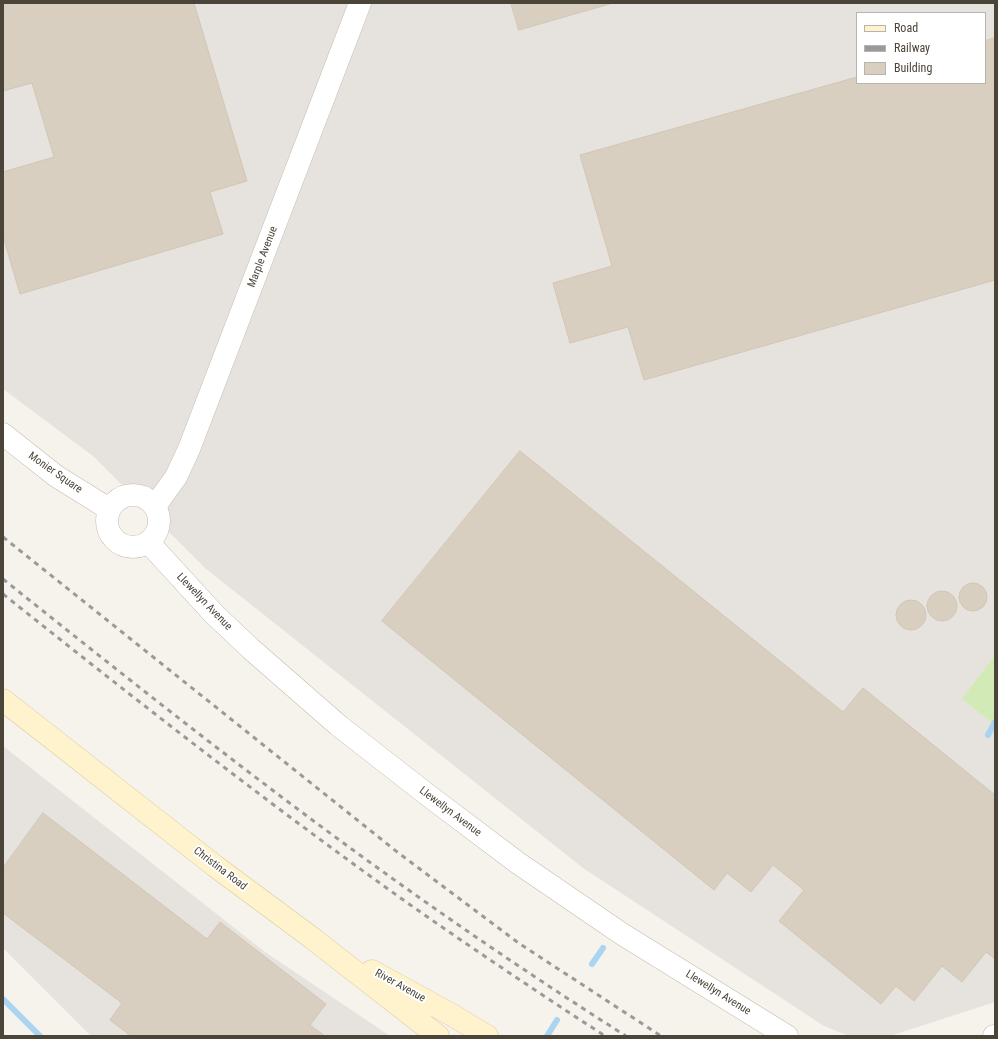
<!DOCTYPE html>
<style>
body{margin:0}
#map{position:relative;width:998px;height:1039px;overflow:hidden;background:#f6f3ec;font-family:"Roboto Condensed",sans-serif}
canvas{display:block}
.frame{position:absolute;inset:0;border:4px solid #4b4439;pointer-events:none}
.legend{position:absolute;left:856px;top:12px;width:130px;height:72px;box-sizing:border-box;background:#fff;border:1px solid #b7b4b0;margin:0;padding:5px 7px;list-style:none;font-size:12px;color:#4b4439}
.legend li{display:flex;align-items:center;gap:8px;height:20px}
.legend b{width:20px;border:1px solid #b7b4b0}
</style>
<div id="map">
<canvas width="998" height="1039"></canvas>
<div class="frame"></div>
<ul class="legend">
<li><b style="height:5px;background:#fff3cd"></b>Road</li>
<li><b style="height:5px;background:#9a9a9a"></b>Railway</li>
<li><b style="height:11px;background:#d8cfc1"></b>Building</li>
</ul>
</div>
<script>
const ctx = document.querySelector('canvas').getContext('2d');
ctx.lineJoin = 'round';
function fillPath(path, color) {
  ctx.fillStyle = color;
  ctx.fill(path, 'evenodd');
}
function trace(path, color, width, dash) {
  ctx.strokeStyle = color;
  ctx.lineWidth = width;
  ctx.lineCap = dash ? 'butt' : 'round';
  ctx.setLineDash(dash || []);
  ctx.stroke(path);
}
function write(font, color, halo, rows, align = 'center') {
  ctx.font = font + ' "Roboto Condensed",sans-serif';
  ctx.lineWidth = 4;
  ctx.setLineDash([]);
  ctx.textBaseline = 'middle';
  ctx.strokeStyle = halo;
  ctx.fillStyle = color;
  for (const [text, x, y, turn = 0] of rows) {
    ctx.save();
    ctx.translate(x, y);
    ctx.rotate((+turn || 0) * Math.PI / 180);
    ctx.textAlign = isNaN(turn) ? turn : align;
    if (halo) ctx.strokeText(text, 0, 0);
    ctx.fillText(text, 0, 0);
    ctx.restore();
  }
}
fillPath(new Path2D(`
 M3,3h992v652l-32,44 32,26v277l-105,34h-41l-25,-10 -241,-158 -378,-300 -112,-112 -90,-67zM857,13h128v70h-128z
 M3,746l262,206 125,84h-299l-88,-88z`), '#e6e2dd');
fillPath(new Path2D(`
 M995,655v70l-33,-26z`), '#d2eab5');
trace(new Path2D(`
 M988,735l7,-13
 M592,964l11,-16
 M3,999l37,37
 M547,1036l10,-16`), '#a9d4f2', 6);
const building = new Path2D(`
 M3,3h191l53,178 -37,11 13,42 -203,60 -17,-58v-64l51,-15 -22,-74 -29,8z
 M511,3h102l-94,27z
 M995,38v242l-351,100 -16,-53 -58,16 -17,-60 59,-17 -32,-111 277,-78v6h128v-42z
 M520,451l323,261 20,-24 132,107v164l-9,-7 -24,30 -20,-16 -28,35 -18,-15 -15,18 -102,-83 25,-31 -31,-25 -22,27 -24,-19 -13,17 -332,-269z
 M959 597a14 14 0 1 1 28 0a14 14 0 1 1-28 0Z
 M927 606a15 15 0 1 1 30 0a15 15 0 1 1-30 0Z
 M896 615a15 15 0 1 1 30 0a15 15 0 1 1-30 0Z
 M43,813l164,126 13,-17 106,82 -16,21 15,11h-194l-21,-16 12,-17 -119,-90v-45z`);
fillPath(building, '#d8cfc1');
trace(building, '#d3c7b4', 1);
const minor = new Path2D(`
 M3,434l53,42 53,33
 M107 521a26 26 0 1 1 52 0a26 26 0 1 1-52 0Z
 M155,506l21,-29 13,-28 171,-446
 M149,543l65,71 37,35 87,76 91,71 89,67 104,71 165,102
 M994,1036h1`);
const secondary = new Path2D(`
 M3,700l212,166 97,72 126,98
 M372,971l80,44 35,21`);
trace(minor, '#c2bbae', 23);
trace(secondary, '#d6c79b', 23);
trace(minor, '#fff', 22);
trace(secondary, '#fff3cd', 22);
trace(new Path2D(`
 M3,537l393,314 124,93 141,92
 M3,579c115,92 231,184 350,271 89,65 180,127 273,186
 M3,594c133,106 267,211 406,310 64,45 130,89 196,132`), '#9a9a9a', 3, [5, 5]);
write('11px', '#4b4439', '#fff', [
 ["Marple Avenue",263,257,-69],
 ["Monier Square",55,473,35],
 ["Llewellyn Avenue",204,602,46],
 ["Llewellyn Avenue",450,812,37],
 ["Christina Road",220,869,37],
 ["River Avenue",400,986,29],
 ["Llewellyn Avenue",718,993,32]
]);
</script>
